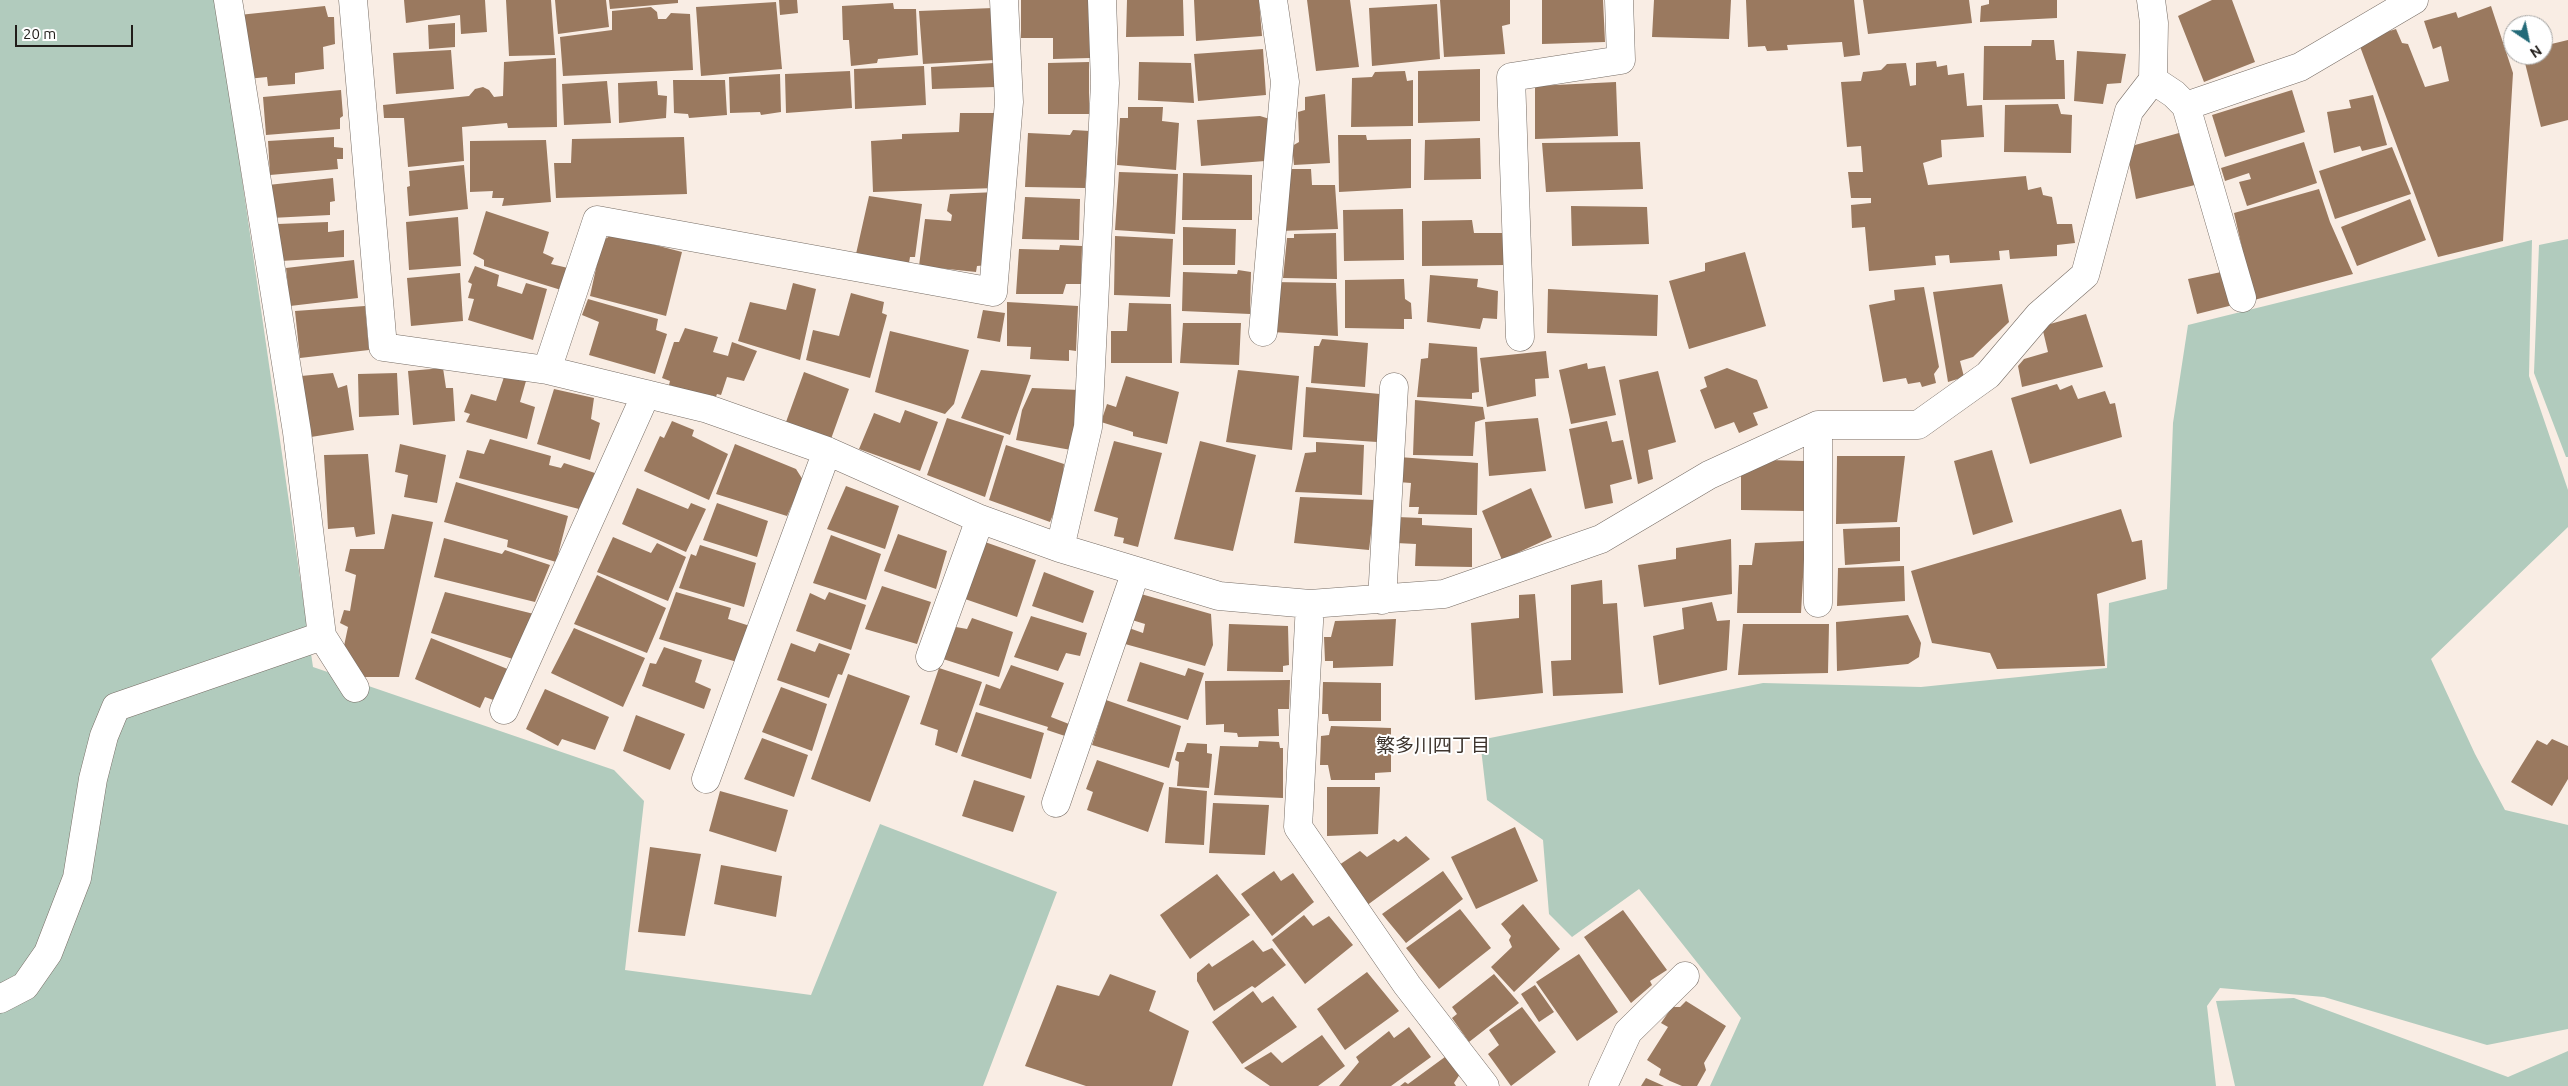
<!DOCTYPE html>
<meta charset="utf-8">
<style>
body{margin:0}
#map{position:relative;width:2568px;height:1086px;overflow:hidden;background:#f9ede4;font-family:Ubuntu,sans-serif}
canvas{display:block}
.north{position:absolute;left:2503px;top:15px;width:50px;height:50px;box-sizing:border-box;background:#fff;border:1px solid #a6a5a3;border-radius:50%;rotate:146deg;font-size:14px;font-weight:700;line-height:20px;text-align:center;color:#211d1a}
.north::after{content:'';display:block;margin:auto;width:18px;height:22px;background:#236a78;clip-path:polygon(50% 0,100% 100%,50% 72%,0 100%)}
.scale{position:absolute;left:15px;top:25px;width:118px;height:22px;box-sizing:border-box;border:2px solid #211d1a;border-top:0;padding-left:6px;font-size:15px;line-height:18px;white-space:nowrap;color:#211d1a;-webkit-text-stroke:4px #fff;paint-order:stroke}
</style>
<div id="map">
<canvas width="2568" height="1086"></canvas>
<div class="north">N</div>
<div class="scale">20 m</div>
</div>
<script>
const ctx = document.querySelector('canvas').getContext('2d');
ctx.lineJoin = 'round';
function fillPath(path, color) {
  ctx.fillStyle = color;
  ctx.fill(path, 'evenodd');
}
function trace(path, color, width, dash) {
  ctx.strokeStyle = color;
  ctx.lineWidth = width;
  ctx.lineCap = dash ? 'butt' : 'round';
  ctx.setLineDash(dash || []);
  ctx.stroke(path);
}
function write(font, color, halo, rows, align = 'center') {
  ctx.font = font + ' Ubuntu,"Noto Sans JP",sans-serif';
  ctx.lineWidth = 4;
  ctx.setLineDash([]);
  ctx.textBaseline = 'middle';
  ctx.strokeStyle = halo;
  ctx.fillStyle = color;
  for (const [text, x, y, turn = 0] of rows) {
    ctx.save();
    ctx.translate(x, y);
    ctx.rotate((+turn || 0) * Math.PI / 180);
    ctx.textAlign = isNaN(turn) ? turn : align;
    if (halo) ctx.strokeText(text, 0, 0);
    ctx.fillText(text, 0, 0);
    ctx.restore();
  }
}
fillPath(new Path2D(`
 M0,0h216l97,667 301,103 30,31 -19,169 186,25 69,-171 177,68 -74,194h-983z
 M2568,239v218h-2l-32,-84 5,-128z
 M2532,240l-3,136 39,114v37l-137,132 44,95 30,56 63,15v204l-81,16 -163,-48 -104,-9 -13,18 9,80h-506l31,-68 -102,-129 -67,48 -23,-23 -6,-74 -56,-40 -7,-60 283,-57 158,4 186,-19 2,-65 58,-14 6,-166 15,-98z
 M2294,998l214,79 60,-26v35h-333l-19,-85z`), '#b1cbbd');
fillPath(new Path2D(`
 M404,0h81l2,32 -26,2 -1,-19 -54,8z
 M506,0h45l4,55 -46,1z
 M555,0h51l3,27 -51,7z
 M609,0h69v3l-68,6z
 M779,0h18l1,13 -18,2z
 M1021,0h71l-2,58 -37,1v-21h-32z
 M1127,0h56l1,36 -58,1z
 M1194,0h65l3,36 -66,5z
 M1307,0h43l9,67 -43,4z
 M1440,0h70v24l-8,2 3,28 -61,3z
 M1542,0h61l2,42 -63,2z
 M1654,0h77l-2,39 -77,-2z
 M1746,0h108l6,55 -16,2 -2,-15 -55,3 1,5 -21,1 -2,-5 -17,1z
 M1863,0h106l3,23 -104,11z
 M1989,0h68v18l-77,4 1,-16 8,-2z
 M2212,0h20l23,62 -51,20 -26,-66z
 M776,2l6,67 -81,7 -5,-69z
 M893,3l1,6h22l2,46 -40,4 -1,4 -26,3 -2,-26h-6l-1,-34z
 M1437,4l3,55 -68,7 -3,-58z
 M325,6l3,11h6l1,27 -12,3 1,22 -29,4v11l-27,2 -1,-9 -20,2 -8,-64z
 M2491,6l22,67 -10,168 -65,16 -80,-216 38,-12 6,14 6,1 17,43 24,-6 -8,-35 -8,3 -9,-28 32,-9 2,6z
 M651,7l6,5 1,7h8l5,-6 19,1 3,56 -130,6 -3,-39 52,-7v-19z
 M993,8l2,52 -72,4 -4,-53z
 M455,23v24l-26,2 -1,-24z
 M2032,40h22l2,20h8l1,39 -82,1 1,-54h47z
 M2568,40v80l-27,7 -18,-72h20v-9z
 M1263,49l3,46 -68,6 -4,-47z
 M451,50l3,39 -58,5 -3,-41z
 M2077,51l49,3 -5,29 -14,1 -4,20 -29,-3z
 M556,58l1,69 -49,1 -1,-5 -45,4 2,34 -56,6 -4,-49h-20l-1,-13 86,-9 6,-7 8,-2 6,3 5,7 9,-1 1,-34z
 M1936,61l1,6 10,-2 1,10 16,-2 3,33 15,-1 2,32 -43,3 1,17 -19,6 5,22 98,-9 2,14 13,-3 2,8 9,2 5,27h15l3,19 -18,2v11l-47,3 -1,-9 -10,1 1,9 -50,3 -1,-8 -14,1 1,9 -67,6 -4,-44 -13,1 -1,-23 20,-2v-5h-20l-3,-26h15l-2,-26 -14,1 -6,-65 20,-1 2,-9 18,-2 6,-6 19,-1 4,23 6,-1v-22z
 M1089,62v52h-41v-51z
 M1139,62l52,1 3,40 -56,-3z
 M994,63l1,24 -63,2 -1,-22z
 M924,66l2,39 -71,4 -1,-40z
 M1480,69v52l-62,2v-52z
 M850,71l2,37 -66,5 -1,-39z
 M1405,71l2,10 6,-1v46l-62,1 1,-49 20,-1 3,-5z
 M780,74l1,38 -20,3 -1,-3 -30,1 -1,-36z
 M673,80h52l2,35 -38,3 -1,-4 -14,-1z
 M607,81l4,42 -47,2 -2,-41z
 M657,81l1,14 9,1 -1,22 -47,5 -1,-40z
 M1616,82l2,54 -83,3v-53z
 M341,90l2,26 -3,2v11l-74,6 -3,-38z
 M2292,90l13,42 -80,25 -13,-42z
 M1325,94l5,69 -36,2 -2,-19 7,-4 -1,-30 7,-2v-13z
 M2373,95l14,50 -25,6 -2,-5 -26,7 -7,-41 24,-4 -2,-8z
 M2058,104l3,10 11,1 -1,38 -67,-1 1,-47z
 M1128,107h35l-1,14 17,2 -3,47 -59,-5 3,-47h8z
 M960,113h38l-2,75 -123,4 -2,-51 31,-2v-5l57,-2z
 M1260,116l13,4 -8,41 -64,5 -4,-46z
 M1073,130l17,1 -5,57 -60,-1 3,-54 42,2z
 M2179,133l16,52 -59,14 -9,-47 8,-7z
 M1338,135h28l1,5 44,-1v49l-72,4z
 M334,137v10l9,1v11h-6l1,10 -68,6 -2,-34z
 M684,137l3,57 -131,4 -2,-35h17l1,-24z
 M1480,138l1,41 -57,1 1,-40z
 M546,140l5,62 -49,4 2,-8h-12l1,-7 -23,1v-51z
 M1640,142l3,47 -97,3 -4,-49z
 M2304,142l13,41 -70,23 -8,-24 12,-3 -2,-6 -24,8 -4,-13z
 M2392,147l19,47 -76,25 -16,-48z
 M464,165l4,44 -59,7 -2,-29 3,-1 -1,-15z
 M1286,169h25l1,16h23l3,44 -59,2z
 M1119,172l59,2 -3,60 -60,-4z
 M1183,173l69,2v45h-70z
 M333,178l2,23 -5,1v13l-59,3 -3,-33z
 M2319,189l11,33 23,52 -99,26 -20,-87z
 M997,192l-9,73 -11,1 -1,6 -57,-6 6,-47 26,2 1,-6 -5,-4 3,-17z
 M869,196l53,8 -7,53h-5l-1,6 -53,-9z
 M1025,197l55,2 -1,41 -57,-1z
 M2410,199l16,41 -69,26 -16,-39z
 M1571,206l76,1 2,37 -77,2z
 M1403,209l1,51 -60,1 -1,-51z
 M486,211l63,21 -6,21 11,5 -3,6 17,4 -7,22 -77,-24v-6l-11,-6z
 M458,217l3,49 -52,4 -3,-48z
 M1472,220l2,13h30l2,32 -84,1v-45z
 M328,222v10l16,-2v27l-63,4 -3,-37z
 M1183,227l53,2 -1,36h-52z
 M1336,233l1,46 -54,-1 4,-40h7v-4z
 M613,234l69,18 -16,64 -76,-20 12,-55z
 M1115,236l58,3 -3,58 -56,-2z
 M1060,245l22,1 -1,38h-15l-3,10h-47l3,-45 40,1z
 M1745,252l21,74 -77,23 -20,-68 36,-10v-8z
 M354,260l4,38 -68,8 -4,-38z
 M475,266l24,9 -2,11 25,8 4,-11 21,6 -14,51 -65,-20 6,-21 -6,-1 4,-14 -4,-2z
 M1238,270l13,2 -1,42 -68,-3 1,-39 54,2z
 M2226,271l7,34 -36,9 -9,-35z
 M460,273l3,48 -52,5 -4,-48z
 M1430,275l48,4 -1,8 21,4 -1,28 -14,-1 -3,11 -53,-7z
 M1404,279l1,20 6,4 1,16h-8v10l-59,-1v-48z
 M1273,282l63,1 2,53 -66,-4z
 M793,283l23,6 -16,71 -62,-19 12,-39 36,8z
 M2002,284l7,38 -36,35 -13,4 4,16 -16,5 -15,-90z
 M1924,287l15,80 -5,7 2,9 -14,4 -2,-5 -12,2 -2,-6 -23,4 -14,-77 26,-5 -1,-10z
 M1548,289l110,6 -1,41 -110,-3z
 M851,293l33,9 -2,11 5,2 -17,63 -64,-18 7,-30 26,6z
 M588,299l70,20 -2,11 11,4 -12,40 -66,-19 10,-33 -17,-7z
 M1007,302l71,4 -2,45 -7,-1v11l-39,-2 1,-12 -24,-1z
 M1129,303l42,1 1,59h-61v-32h16z
 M365,306l4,44 -69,8 -5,-47z
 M983,310l22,3 -5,29 -23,-4z
 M2086,314l17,53 -81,20 -4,-21 6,-7 24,-7 -5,-21 7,-7z
 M1183,323h58l-2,42 -59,-2z
 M685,328l33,9 -5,15 15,4 4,-14 25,9 -13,30 -17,-4 -6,18 -4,-1 -2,5 -46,-14 1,-4 -8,-3 12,-36h5z
 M890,331l79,19 -15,54 -9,10 -70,-22z
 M1322,339l46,4 -3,44 -54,-4 3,-37h5z
 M1429,343l48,4 2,45 -7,1v6l-55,-2 4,-38 7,-1z
 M1546,351l3,27 -14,1 1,17 -49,11 -7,-49z
 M1587,363l1,6 17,-3 11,49 -45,9 -12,-54z
 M443,368l3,20h7l2,33 -42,4 -5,-54z
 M1727,368l30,12 11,28 -15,5 5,12 -19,8 -5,-11 -19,7 -15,-39 7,-3 -3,-10z
 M981,370l50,5 -21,60 -49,-17z
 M1238,370l61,6 -7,74 -66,-8z
 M1658,371l18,71 -28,8 5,29 -15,5 -19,-104z
 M804,372l45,17 -18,50 -45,-17z
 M333,373l5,15 9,-3 7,45 -43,7 -10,-61z
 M397,373l2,42 -40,2 -1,-43z
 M505,374l21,7 -6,21 15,5 -8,32 -61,-17 4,-8 -6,-2 7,-18 25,7z
 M1126,376l53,16 -12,52 -34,-8v-4l-32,-10 6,-18 9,3z
 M2057,384l3,6 12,-5 6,14 27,-8 5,13 5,-1 7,34 -92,27 -19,-66z
 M1306,387l74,7 -3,48 -74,-5z
 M1032,388l48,2 -9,60 -55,-10 6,-30z
 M554,389l40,9 -3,21 9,4 -10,37 -53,-16z
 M1415,400l68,7 2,12 -10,3 -2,34 -60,-1z
 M905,410l33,12 -18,49 -61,-22 15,-36 26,10z
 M947,418l57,18 -19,61 -58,-22z
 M1538,418l8,53 -57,5 -4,-54z
 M672,421l22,9 -2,6 36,18 -19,46 -65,-29 16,-35 4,2z
 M1607,421l5,21 11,-2 9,39 -22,6 3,18 -28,6 -16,-80z
 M490,439l61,17 -2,9 12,3 3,-5 31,10 -16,36 -120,-31 8,-28 17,4z
 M1114,441l48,12 -24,94 -15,-4 1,-5 -10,-2 4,-18 -24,-7z
 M1200,441l56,14 -23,96 -59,-12z
 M1316,442l48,3 -2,50 -67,-3 10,-39 11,-1z
 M400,444l46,11 -9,48 -33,-6 4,-22 -13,-3z
 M735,444l61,25 7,11 -16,36 -71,-22z
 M1006,445l58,19 -3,31 -11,27 -61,-22z
 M1992,450l21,72 -40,13 -19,-74z
 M368,454l7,80 -19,3 -2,-10 -26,2 -4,-74z
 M1837,456h68l-8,66 -61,2z
 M1399,457l79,6 -1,52 -59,-1 1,-7h-10l2,-24 -13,-1z
 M1768,460l37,1v50l-64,-1v-38z
 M456,482l112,34 -12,46 -49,-15 1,-7 -64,-18z
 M846,486l53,20 -14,43 -58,-20z
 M637,488l51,21 3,-6 15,6 -20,43 -64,-28z
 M1531,488l21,49 -50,23 -20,-49z
 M1300,497l75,3 -6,50 -75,-7z
 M717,503l51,18 -11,36 -54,-17z
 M2121,509l11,33 10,-2 4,39 -49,15 8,72 -108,3 -7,-16 -58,-10 -21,-72z
 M392,514l41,8 -34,155h-41l-14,-31 4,-19 -8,-4 4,-13 6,1 6,-36 -11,-4 5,-22h34z
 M1397,517l25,1v7l50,3v39l-57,-1 1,-22 -20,-1z
 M1900,527v34l-55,4 -2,-36z
 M898,534l49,17 -11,38 -52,-18z
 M831,535l50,19 -15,46 -53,-17z
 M613,537l38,16 6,-10 29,14 -18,44 -71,-29z
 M444,538l58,16 3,-4 45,15 -15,37 -101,-25z
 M1731,539l1,55 -88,13 -6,-42 38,-6v-11z
 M1805,541l-4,72h-64l2,-48h13l3,-22z
 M985,542l51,18 -19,57 -52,-18z
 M700,545l56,18 -12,44 -65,-19 12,-34 5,2z
 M1904,566l1,35 -68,5 1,-38z
 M1044,572l50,19 -11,32 -51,-17z
 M597,575l69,33 -19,45 -73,-29z
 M1602,580l1,24 14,-1 6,90 -70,3 -2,-35 20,-1v-75z
 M882,586l49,16 -14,42 -52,-15z
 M445,592l93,23 -22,45 -85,-27z
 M676,592l55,16 -3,11 22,7 -13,36 -78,-23z
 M829,592l37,13 -15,45 -55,-19 14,-38 15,7z
 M1141,594l70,20 2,31 -8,21 -80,-22 4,-16 14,5 2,-9 -13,-4z
 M1535,594l8,99 -68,7 -4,-77 48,-5v-23z
 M1712,602l5,19 13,-1 -3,50 -68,15 -6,-49 31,-7 -2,-21z
 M1908,615l13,28 -2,14 -11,7 -71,7 -1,-49z
 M1031,616l56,17 -7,23 -14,-3 -8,18 -44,-14z
 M972,618l41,14 -14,45 -56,-18 13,-32 11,2z
 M1396,619l-3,47 -60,2v-7h-8l-1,-24h7l4,-16z
 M1229,624l59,2 1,39 -6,1v6l-56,-1z
 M1743,624h86l-1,49 -90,2z
 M574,628l71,30 -22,49 -72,-34z
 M431,638l79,32 -14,31 -11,-4 -5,11 -65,-29z
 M791,643l24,9 4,-9 31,11 -8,21 -4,-1 -9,24 -52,-18z
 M664,647l38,13 -7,22 16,7 -7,20 -62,-23 8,-23 6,1z
 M1140,662l45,14 3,-8 16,5 -16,47 -61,-19z
 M1011,665l53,18 -13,34 18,7 -4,12 -18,-6 1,-3 -69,-22 7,-21 14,5z
 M939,668l43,14 -25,71 -22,-8 3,-15 -18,-6z
 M848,674l62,22 -40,106 -59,-23z
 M1290,680l-1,29h-11l1,27 -41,1 -1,-4 -13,-1v-8l-18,1 -1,-44z
 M1323,682l58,1v38h-52l-1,-7h-6z
 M781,687l46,17 -15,47 -50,-19z
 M545,689l64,28 -14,33 -33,-11 -4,7 -32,-17z
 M1106,700l75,26 -12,42 -77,-23z
 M976,712l68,21 -13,46 -70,-23z
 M636,715l49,19 -15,36 -47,-19z
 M1331,726l60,2v44l-16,1v7h-44l-3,-15h-8l1,-29 8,-1z
 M762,738l46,17 -14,42 -50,-18z
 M2552,739l16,7v33l-16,27 -41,-24 26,-42 10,5z
 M1259,741l20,1 1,6h3v50l-69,-3 6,-49 38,1z
 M1187,743l20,1v9l5,1 -3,34 -32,-2 2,-24 -4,-2 2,-8h7z
 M1097,760l67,23 -16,49 -61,-22 6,-18 -7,-3z
 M974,780l51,16 -12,36 -51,-16z
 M1169,787l38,4 -3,54 -39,-2z
 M1327,787h53l-2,47 -51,2z
 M720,791l68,19 -12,42 -67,-21z
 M1213,803l56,2 -4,50 -56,-2z
 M1515,827l23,54 -62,28 -25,-52z
 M1406,836l24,23 -64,47 -30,-39 24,-16 7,6 27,-18 4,3z
 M650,847l51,7 -16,82 -47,-4z
 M721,865l61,11 -6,41 -62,-13z
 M1274,871l7,10 12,-8 21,29 -42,34 -31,-42z
 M1443,871l20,28 -57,44 -24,-29z
 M1217,874l33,41 -60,44 -30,-44z
 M1523,904l37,45 -46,43 -23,-25 21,-20 -3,-7 2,-4 -10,-12z
 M1460,909l31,39 -52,41 -33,-41z
 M1623,910l44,60 -17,11 2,4 -21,18 -47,-66z
 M1304,915l9,11 16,-10 24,29 -48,39 -33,-44z
 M1253,940l10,12 9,-4 14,17 -31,23 -3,-2 -38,25 -17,-30v-8l12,-10 3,4z
 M1579,954l39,58 -41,29 -41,-59z
 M1367,972l32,39 -54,39 -28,-41z
 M1110,974l46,17 -7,20 40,20 -17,55h-86l-61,-20 32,-81 42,11z
 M1494,974l25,29 -50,39 -17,-24 5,-4 -5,-7z
 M1535,985l19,27 -15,10 -18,-28z
 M1253,991l9,12 11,-7 24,31 -55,37 -30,-42z
 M1686,1001l40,25 -22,37 2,7 -9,16h-15l-12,-5 -11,-6 2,-6 -14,-9 21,-33 -7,-4 11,-16h8z
 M1522,1007l34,45 -45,34 -23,-32 11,-9 -10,-15z
 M1409,1027l22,30 -40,29h-52l20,-24 -3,-5 33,-26 5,7z
 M1322,1035l23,31 -27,20h-48l-26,-18 27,-16 11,11z
 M1449,1054l13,17 -8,12 2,3h-56l5,-4 3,2z
 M1646,1078l18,8h-23z`), '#9a795f');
const minor = new Path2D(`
 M353,0l30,347 164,23 161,39 119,42 153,68 80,29 159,48 91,8 134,-10 157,-55 108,-64 109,-50h100l70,-50 51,-60 46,-40 44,-164 24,-31 1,-57 -3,-23
 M2153,80l21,14 12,12 56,192
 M2186,106l114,-39 114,-67
 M1263,332l22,-250 -12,-82
 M1520,337l-9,-260 110,-17 -2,-60
 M547,370l50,-150 396,72 16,-190 -5,-102
 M1060,548l28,-121 17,-344 -3,-83
 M1382,600l12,-213
 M1818,603v-178
 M1310,604l-12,223 109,158 78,101
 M322,636l33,52
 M930,657l50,-138
 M504,710l142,-316
 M706,779l121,-328
 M1056,803l80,-232
 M0,999l25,-13 23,-33 29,-75 16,-99 11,-43 12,-29 206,-71 -25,-204 -69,-432
 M1603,1086l25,-54 57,-56`);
trace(minor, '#776d65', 29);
trace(minor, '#fff', 28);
write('19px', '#3e352e', '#fff', [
 ["繁多川四丁目",1433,746]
]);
</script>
